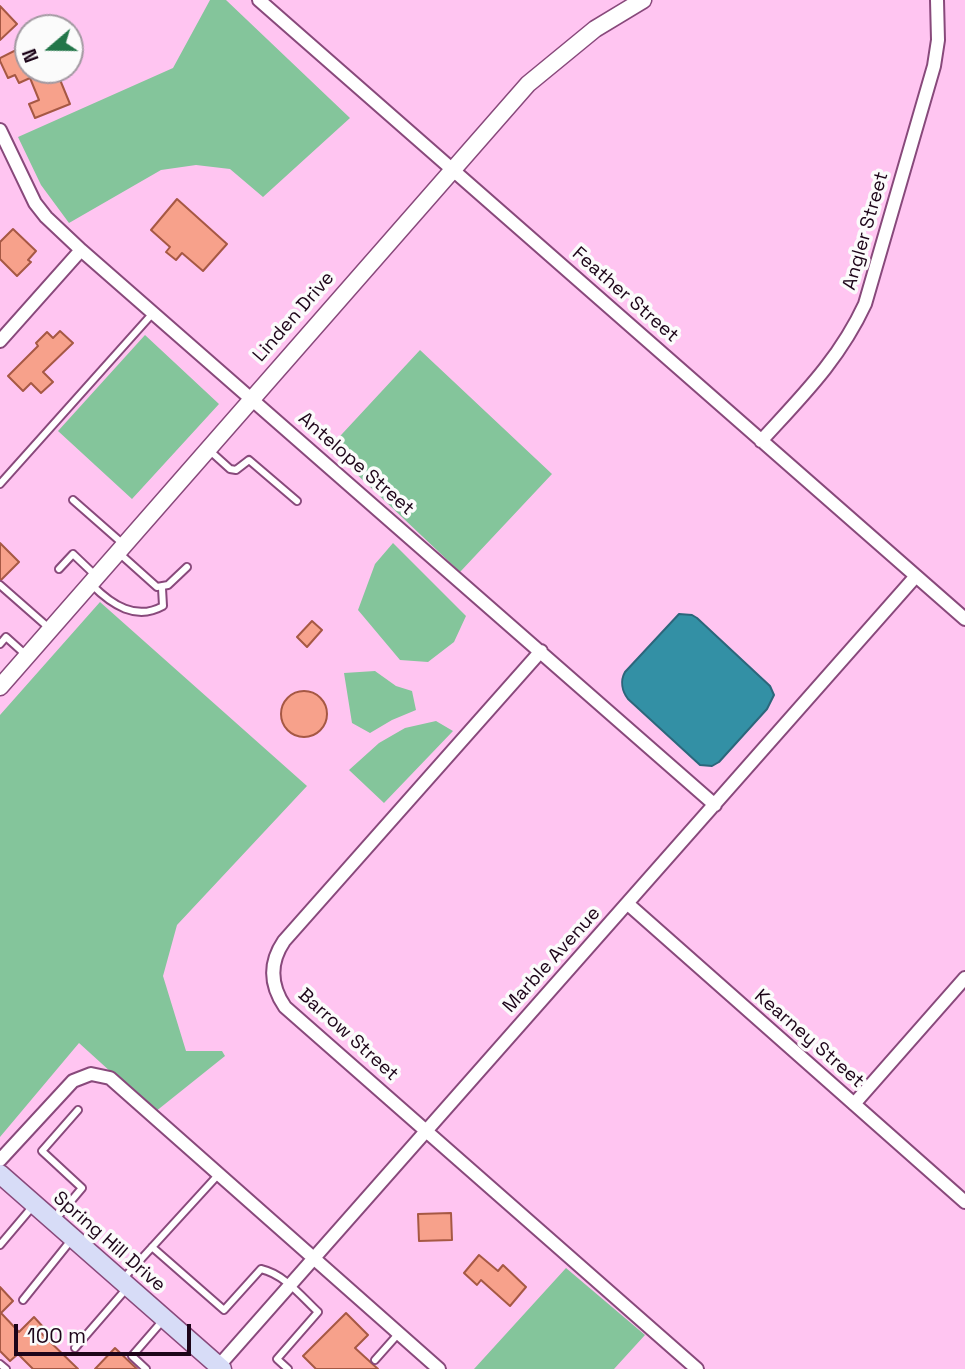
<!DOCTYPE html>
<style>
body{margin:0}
#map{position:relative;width:965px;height:1369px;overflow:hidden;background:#ffc5f1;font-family:"Space Grotesk",sans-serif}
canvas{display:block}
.north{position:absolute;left:14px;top:14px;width:70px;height:70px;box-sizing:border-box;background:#fbfbfb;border:2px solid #a299a1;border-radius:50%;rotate:250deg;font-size:19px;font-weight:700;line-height:28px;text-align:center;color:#1d0519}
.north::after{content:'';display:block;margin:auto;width:24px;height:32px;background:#227649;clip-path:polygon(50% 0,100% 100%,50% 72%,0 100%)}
.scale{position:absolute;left:14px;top:1324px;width:177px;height:32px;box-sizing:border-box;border:4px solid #1d0519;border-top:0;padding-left:9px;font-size:21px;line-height:24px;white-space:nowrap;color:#1d0519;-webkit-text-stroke:5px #fbfbfb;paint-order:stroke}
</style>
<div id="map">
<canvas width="965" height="1369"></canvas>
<div class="north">N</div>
<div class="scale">100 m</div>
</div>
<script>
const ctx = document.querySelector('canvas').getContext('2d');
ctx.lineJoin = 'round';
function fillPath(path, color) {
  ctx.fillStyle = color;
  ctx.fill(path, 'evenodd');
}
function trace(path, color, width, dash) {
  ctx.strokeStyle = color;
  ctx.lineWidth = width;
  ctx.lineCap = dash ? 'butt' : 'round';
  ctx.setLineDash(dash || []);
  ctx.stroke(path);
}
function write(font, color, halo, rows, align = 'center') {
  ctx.font = font + ' "Space Grotesk",sans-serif';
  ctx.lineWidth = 7;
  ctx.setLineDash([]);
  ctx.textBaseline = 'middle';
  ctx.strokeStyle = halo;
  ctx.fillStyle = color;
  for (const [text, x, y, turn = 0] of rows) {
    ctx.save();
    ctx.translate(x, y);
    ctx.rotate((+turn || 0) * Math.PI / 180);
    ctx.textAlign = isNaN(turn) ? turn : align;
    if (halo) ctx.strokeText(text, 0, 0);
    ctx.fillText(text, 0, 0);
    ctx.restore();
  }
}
fillPath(new Path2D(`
 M210,0h16l124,118 -87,79 -33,-28 -34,-4 -35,5 -92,53 -28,-38 -23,-48 155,-69z
 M145,335l74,69 -87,95 -74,-68z
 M420,350l132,124 -92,98 -131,-124z
 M393,543l73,73 -12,26 -26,20 -28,-2 -42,-50 17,-46z
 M100,602l207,184 -130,139 -14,51 23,75h36l3,5 -70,56 -76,-69 -79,94v-422z
 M375,671l21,15 16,5 4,19 -24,10 -22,13 -18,-10 -8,-50z
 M436,721l17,10 -69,72 -35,-33 30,-27 26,-15z
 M566,1268l79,67 -31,34h-140z`), '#84c59b');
const water = new Path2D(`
 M679,614l13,1 5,3 73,68 4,9 -7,14 -48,53 -7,4 -12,-1 -72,-66c-6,-8 -8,-18 -3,-27z`);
fillPath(water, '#3390a5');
trace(water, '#2c667b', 2);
const building = new Path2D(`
 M0,6l17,18 -17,16z
 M28,44v26h28l14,34 -35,14 -6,-14 10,-4 -9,-22 -11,5 -4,-8 -7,3 -8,-17v-3z
 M177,199l50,45 -24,27 -21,-18 -6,7 -10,-8 4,-5 -19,-17z
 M13,229l23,22 -8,9 3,2 -14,14 -17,-17v-17z
 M60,331l13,12 -30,29 10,10 -12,11 -10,-10 -8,8 -15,-15 30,-30 -2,-3 11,-11 6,6z
 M0,543l19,19 -18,18 -1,-1z
 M312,621l10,9 -15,17 -10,-10z
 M281 714a23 23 0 1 1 46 0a23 23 0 1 1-46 0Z
 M451,1213l1,27 -33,1 -1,-27z
 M479,1255l19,16 5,-6 23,22 -16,19 -29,-26 -4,5 -13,-12z
 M0,1287l13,14 -12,12 18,19 15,-15 10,11 -4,4 38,37h-45l-15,-15 -8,7 -10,-10z
 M346,1313l22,22 -13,13 23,21h-62l-13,-13z
 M115,1348l22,21h-42z`);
fillPath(building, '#f7a18b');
trace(building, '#a65844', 2);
const service = new Path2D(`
 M209,450l21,19 6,1 13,-10 48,41
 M0,484l153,-171
 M73,500l49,43
 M119,553l38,34 11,-2 19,-18
 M59,569l14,-15 22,21
 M0,585l49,43
 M92,585c20,20 44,36 71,21l-1,-18
 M0,644l6,-7 20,18
 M55,1220l27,-32 -40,-37 36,-41
 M0,1245l33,-39
 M152,1247l72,63 37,-41c23,5 41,28 57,43l-41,47 11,10
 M122,1280l96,-105
 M23,1300l49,-61
 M75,1348l52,-60
 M375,1360l24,-27
 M0,1364l6,5
 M146,1369l-14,-13 32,-37`);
const minor = new Path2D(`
 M259,0l706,619
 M0,130l35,73 11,14 35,33 634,555
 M0,341l81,-91
 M761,441c41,-45 78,-81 104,-137l69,-238 4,-26 -1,-40
 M541,651l-257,290c-15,22 -14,44 1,66l412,362
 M628,904l337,298
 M854,1104l111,-126
 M0,1160l73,-79 18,-7 19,4 329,291
 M216,1369l700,-793`);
const tertiary = new Path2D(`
 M0,687l528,-603 67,-55 48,-29`);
const secondary = new Path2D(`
 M0,1174l222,195`);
trace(service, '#88497b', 10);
trace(minor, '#88497b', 16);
trace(tertiary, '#88497b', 19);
trace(secondary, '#88497b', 21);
trace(service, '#fff', 6);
trace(minor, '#fff', 12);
trace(tertiary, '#fff', 16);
trace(secondary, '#d7dcf7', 18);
write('19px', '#1d0519', '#fbfbfb', [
 ["Angler Street",866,231,-74],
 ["Feather Street",625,295,41],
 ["Linden Drive",294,317,-49],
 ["Antelope Street",356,464,41],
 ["Marble Avenue",552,960,-48],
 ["Barrow Street",348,1035,42],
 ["Kearney Street",809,1039,41],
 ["Spring Hill Drive",109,1242,41]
]);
</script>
